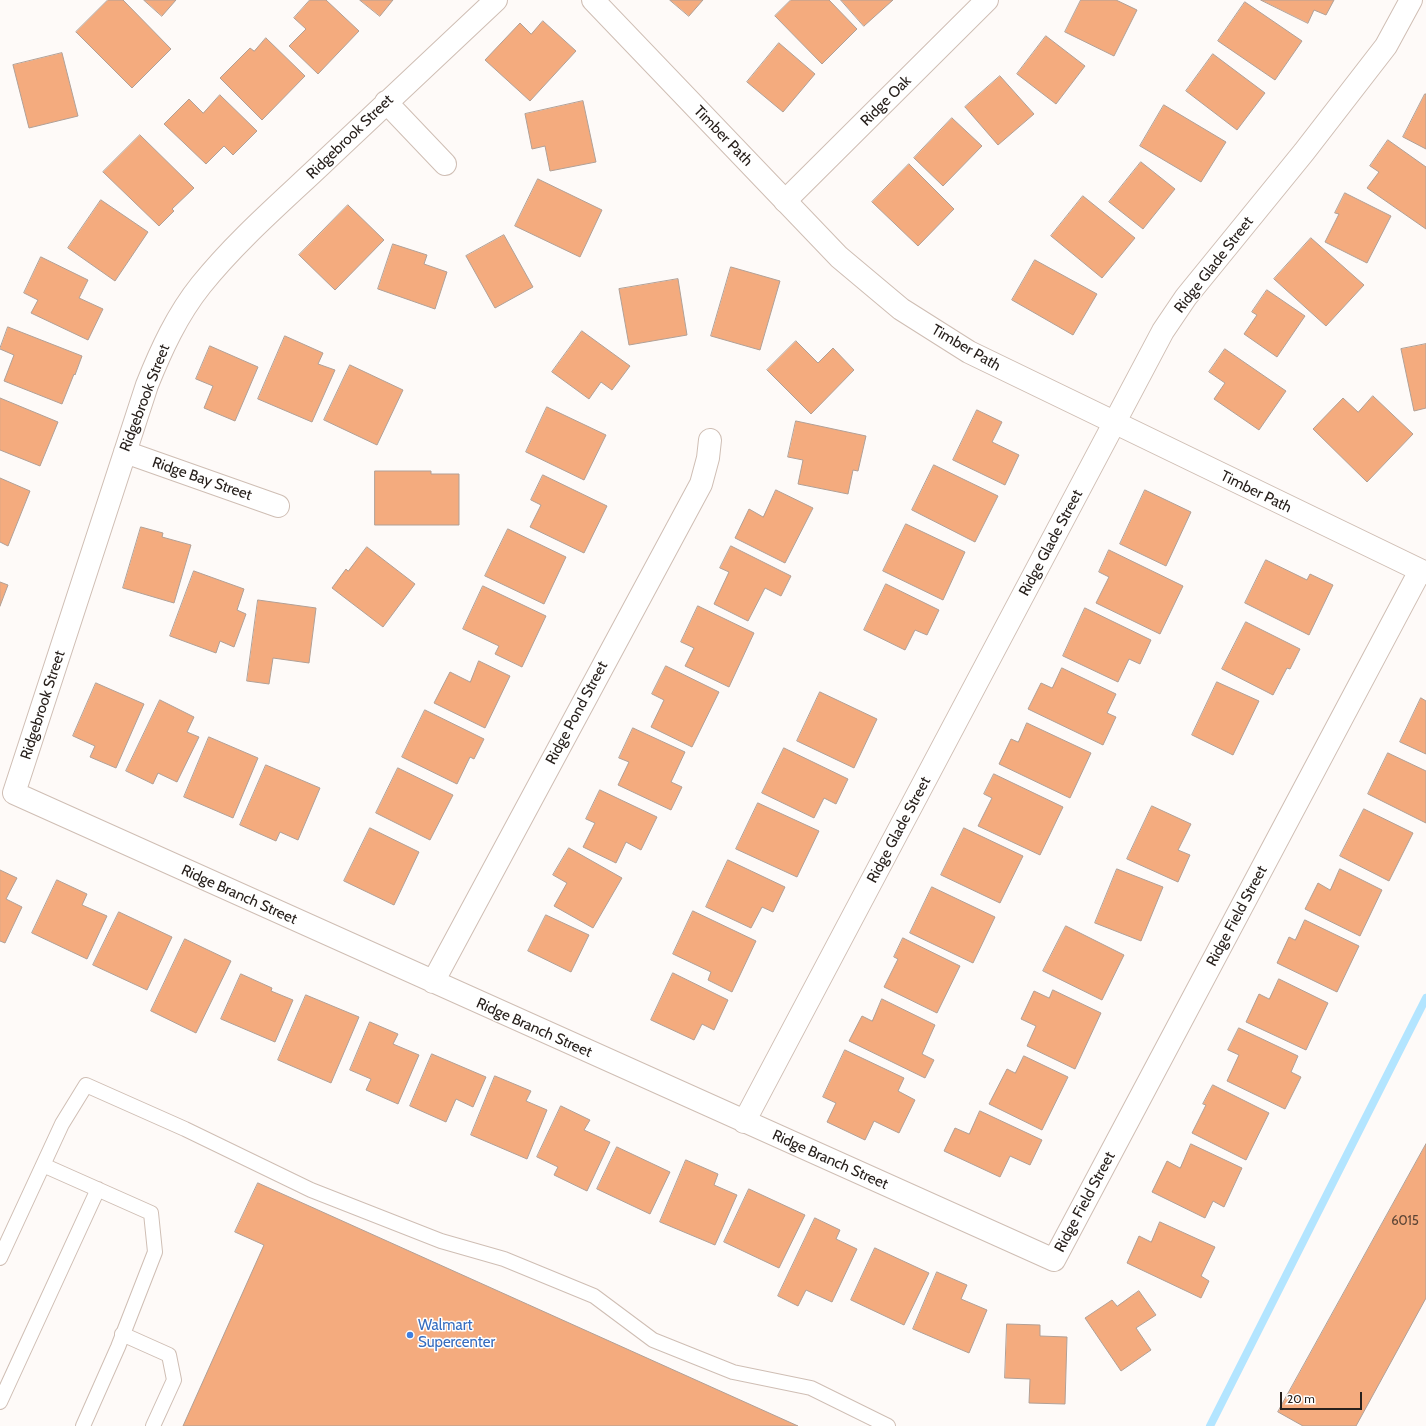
<!DOCTYPE html>
<style>
body{margin:0}
#map{position:relative;width:1426px;height:1426px;overflow:hidden;background:#fefaf8;font-family:Cabin,sans-serif}
canvas{display:block}
.scale{position:absolute;left:1280px;top:1392px;width:82px;height:18px;box-sizing:border-box;border:2px solid #28211d;border-top:0;padding-left:5px;font-size:12px;line-height:14px;white-space:nowrap;color:#28211d;-webkit-text-stroke:3px #fff;paint-order:stroke}
</style>
<div id="map">
<canvas width="1426" height="1426"></canvas>
<div class="scale">20 m</div>
</div>
<script>
const ctx = document.querySelector('canvas').getContext('2d');
ctx.lineJoin = 'round';
function trace(path, color, width, dash) {
  ctx.strokeStyle = color;
  ctx.lineWidth = width;
  ctx.lineCap = dash ? 'butt' : 'round';
  ctx.setLineDash(dash || []);
  ctx.stroke(path);
}
function fillPath(path, color) {
  ctx.fillStyle = color;
  ctx.fill(path, 'evenodd');
}
function write(font, color, halo, rows, align = 'center') {
  ctx.font = font + ' Cabin,sans-serif';
  ctx.lineWidth = 3;
  ctx.setLineDash([]);
  ctx.textBaseline = 'middle';
  ctx.strokeStyle = halo;
  ctx.fillStyle = color;
  for (const [text, x, y, turn = 0] of rows) {
    ctx.save();
    ctx.translate(x, y);
    ctx.rotate((+turn || 0) * Math.PI / 180);
    ctx.textAlign = isNaN(turn) ? turn : align;
    if (halo) ctx.strokeText(text, 0, 0);
    ctx.fillText(text, 0, 0);
    ctx.restore();
  }
}
trace(new Path2D(`
 M1210,1426l216,-428`), '#b3e5ff', 8);
const building = new Path2D(`
 M108,0h15l48,49 -39,39 -56,-56z
 M144,0h32l-14,16z
 M310,0h16l33,31 -41,43 -29,-28 17,-17 -12,-11z
 M360,0h33l-13,16z
 M670,0h33l-14,16z
 M791,0h38l28,29 -35,35 -47,-48z
 M841,0h52l-29,26z
 M1081,0h35l21,10 -23,46 -49,-24z
 M1261,0h73l-8,15 -12,-5 -6,13z
 M1245,2l57,39 -27,39 -57,-39z
 M543,21l33,30 -46,50 -45,-41 35,-37 11,11z
 M1046,36l39,30 -29,38 -39,-30z
 M266,38l39,38 -43,44 -42,-42 30,-30 4,3z
 M779,43l36,31 -32,38 -36,-30z
 M62,53l16,63 -49,12 -16,-63z
 M1213,54l52,39 -28,37 -51,-39z
 M1000,76l34,38 -36,31 -33,-38z
 M1425,94h1v55l-23,-12z
 M220,95l37,36 -24,24 -9,-9 -18,18 -42,-40 25,-25 14,14z
 M583,101l13,61 -46,9 -5,-25 -13,3 -7,-35z
 M1164,105l62,37 -25,40 -61,-36z
 M952,118l30,28 -39,40 -29,-28z
 M140,135l54,53 -22,21 2,2 -15,15 -56,-54z
 M1388,140l38,27v62l-59,-41 12,-16 -9,-6z
 M1141,162l34,27 -32,40 -34,-27z
 M909,164l45,45 -36,37 -46,-44z
 M538,179l64,31 -22,47 -65,-31z
 M1345,193l46,23 -24,47 -42,-21 14,-28 -4,-1z
 M1083,196l52,42 -33,40 -51,-42z
 M101,200l47,32 -33,49 -47,-33z
 M348,205l36,35 -49,50 -36,-35z
 M504,235l29,52 -38,21 -29,-52z
 M1311,238l53,47 -38,41 -52,-47z
 M393,244l34,11 -3,9 23,8 -12,37 -57,-20z
 M41,257l47,23 -9,18 24,11 -15,31 -57,-27 7,-13 -14,-7z
 M1035,260l62,34 -24,41 -61,-35z
 M731,267l49,14 -20,69 -49,-14z
 M678,279l9,56 -58,10 -10,-56z
 M1267,290l38,26 -28,41 -33,-23 13,-19 -5,-3z
 M8,327l74,29 -7,19 -1,-1 -12,30 -58,-23 10,-26 -14,-6z
 M582,331l48,35 -18,24 -11,-8 -12,17 -37,-27z
 M285,336l38,17 -5,11 17,6 -23,52 -54,-23z
 M796,341l22,22 15,-15 21,22 -43,44 -44,-44z
 M1426,344v64l-12,3 -13,-62z
 M210,346l48,21 -23,54 -31,-13 9,-22 -17,-7z
 M1225,349l61,42 -27,39 -45,-31 11,-16 -16,-11z
 M350,365l53,25 -26,55 -53,-25z
 M1373,396l40,38 -46,48 -54,-53 30,-31 15,14z
 M0,398l58,24 -18,44 -40,-16z
 M547,407l59,28 -22,45 -58,-28z
 M977,410l25,12 -10,20 27,13 -14,30 -52,-25z
 M796,421l70,15 -8,35 -5,-1 -5,24 -50,-10 5,-24 -15,-3z
 M934,465l64,31 -23,46 -63,-32z
 M375,471h56v3h28v51h-84z
 M543,475l64,31 -23,47 -54,-26 11,-22 -10,-5z
 M0,478l30,13 -22,55 -8,-4z
 M776,490l37,18 -28,55 -50,-25 14,-29 14,8z
 M1145,490l46,22 -25,54 -46,-22z
 M906,524l59,28 -22,48 -60,-29z
 M141,527l22,6 -1,4 29,8 -17,58 -51,-15z
 M508,529l58,28 -22,47 -59,-28z
 M731,546l60,30 -10,20 -16,-8 -17,33 -34,-17 15,-32 -9,-4z
 M367,547l48,37 -32,43 -51,-39 14,-19 2,2z
 M1109,550l74,36 -23,48 -64,-31 13,-26 -10,-5z
 M1266,560l41,20 3,-6 23,11 -24,50 -64,-32z
 M194,571l50,18 -7,21 9,4 -12,33 -14,-6 -4,12 -46,-17z
 M0,582l8,3 -8,21z
 M886,584l53,26 -12,25 -12,-5 -10,20 -41,-20z
 M483,586l63,30 -24,51 -27,-13 4,-8 -36,-17z
 M258,600l58,8 -7,55 -36,-5 -4,26 -22,-3z
 M698,606l56,27 -25,54 -44,-21 9,-18 -13,-6z
 M1085,608l66,32 -11,24 -11,-5 -11,23 -55,-26z
 M1246,622l54,27 -10,20 -3,-1 -14,27 -51,-26z
 M479,661l31,15 -25,52 -51,-25 16,-31 20,10z
 M666,666l53,26 -27,55 -41,-20 13,-27 -12,-6z
 M1062,668l54,26 -9,19 9,4 -13,28 -75,-36 13,-26 11,5z
 M1217,682l42,19 -26,54 -41,-20z
 M96,683l48,21 -28,64 -26,-11 5,-11 -22,-10z
 M820,692l57,27 -23,49 -57,-27z
 M1421,698l5,3v53l-26,-12z
 M160,700l34,17 -7,15 12,5 -22,45 -19,-9 -5,11 -27,-13z
 M425,710l59,29 -10,20 -4,-2 -13,27 -55,-27z
 M1027,723l64,30 -21,45 -71,-34 12,-25 7,3z
 M633,728l52,24 -14,30 11,5 -11,23 -53,-25 11,-23 -10,-4z
 M209,737l49,21 -25,60 -49,-21z
 M784,748l64,31 -12,25 -12,-6 -10,20 -52,-25z
 M1388,753l38,18v52l-58,-29z
 M266,765l54,23 -22,52 -18,-8 -4,9 -36,-16z
 M398,768l55,27 -23,45 -54,-27z
 M994,774l69,33 -23,48 -62,-29 14,-28 -8,-4z
 M600,790l57,27 -16,33 -15,-8 -10,21 -33,-16 12,-24 -9,-4z
 M758,803l61,28 -22,46 -61,-28z
 M1152,806l39,18 -13,26 12,5 -12,27 -51,-23z
 M1364,809l49,24 -24,48 -49,-25z
 M370,828l49,24 -25,53 -50,-24z
 M964,828l59,28 -23,47 -59,-28z
 M569,848l53,30 -29,50 -39,-22 13,-23 -14,-8z
 M728,860l57,27 -12,25 -11,-5 -11,21 -45,-21z
 M1117,869l46,18 -22,54 -46,-18z
 M1340,869l42,21 -22,46 -55,-27 13,-26 12,7z
 M0,870l17,8 -11,21 16,8 -17,36 -5,-2z
 M57,880l30,14 -5,11 25,11 -20,43 -55,-26z
 M932,887l63,30 -22,46 -63,-30z
 M693,911l63,30 -24,51 -24,-12 3,-8 -38,-18z
 M119,912l53,25 -25,53 -54,-25z
 M546,915l43,20 -18,37 -43,-21z
 M1305,920l54,26 -22,46 -60,-29 12,-26 6,3z
 M1066,926l58,29 -22,45 -59,-29z
 M903,938l57,28 -23,47 -53,-26 14,-28 -4,-2z
 M185,939l46,22 -35,72 -45,-22z
 M673,973l55,27 -14,30 -12,-6 -8,16 -43,-20z
 M241,974l31,14 -1,3 22,9 -18,42 -54,-23z
 M1279,979l49,24 -22,47 -60,-28 13,-28 10,5z
 M1053,990l48,23 -26,56 -48,-23 9,-20 -15,-7 13,-28 15,7z
 M306,995l53,22 -28,66 -53,-23z
 M882,999l53,26 -13,29 12,6 -9,18 -76,-37 13,-25 10,5z
 M370,1022l28,12 -5,10 26,11 -21,49 -32,-14 5,-11 -21,-9z
 M1239,1028l59,28 -7,16 10,5 -16,32 -58,-28 12,-26 -11,-5z
 M845,1050l59,28 -6,13 17,9 -16,33 -25,-12 -9,19 -38,-18 9,-19 -13,-6z
 M432,1054l54,23 -13,30 -17,-8 -10,23 -36,-16z
 M1024,1056l44,21 -26,53 -53,-26 18,-35 8,4z
 M495,1076l36,15 -5,10 21,9 -20,49 -56,-24z
 M1213,1085l56,28 -23,47 -54,-27 14,-28 -3,-1z
 M561,1106l29,14 -6,10 26,12 -23,49 -33,-16 4,-8 -21,-10z
 M980,1111l62,29 -12,25 -20,-9 -10,21 -56,-26 11,-23 14,6z
 M1191,1144l51,24 -18,39 -11,-6 -8,17 -53,-26 15,-31 13,7z
 M1426,1144v154l-70,128h-53l-25,-14z
 M617,1147l53,25 -20,42 -53,-25z
 M686,1160l32,14 -4,11 23,10 -22,50 -55,-23z
 M258,1183l540,243h-615l81,-181 -29,-13z
 M749,1189l56,26 -26,53 -55,-26z
 M815,1218l25,12 -4,9 21,10 -25,53 -26,-12 -8,16 -20,-10z
 M1160,1222l55,25 -14,29 8,5 -8,17 -74,-35 12,-27 12,6z
 M875,1248l54,25 -25,52 -53,-25z
 M937,1272l30,13 -6,14 26,11 -18,43 -56,-24z
 M1139,1291l17,24 -20,13 15,22 -30,21 -36,-53 27,-18 5,6z
 M1007,1324l33,1v11l27,1 -2,67 -36,-1 1,-24 -25,-1z`);
fillPath(building, '#f4ab7e');
trace(building, '#b1a096', 1);
const service = new Path2D(`
 M43,1165l108,48 4,39 -37,95 -35,79
 M0,1258l62,-134 24,-39 99,44 126,61 130,51 63,18 90,37 59,44 80,32 78,16 77,38
 M122,1334l47,21 5,25 -21,46
 M0,1402l98,-213`);
const minor = new Path2D(`
 M496,0c-57,53 -113,106 -169,159 -43,41 -89,80 -126,126 -24,30 -40,65 -54,100l-133,408 1040,467 366,-689
 M386,102l59,62
 M785,201l202,-201
 M125,452l153,54
 M433,982l268,-498 7,-26 2,-18
 M744,1122l419,-791 23,-34 118,-145 82,-106 25,-46`);
const tertiary = new Path2D(`
 M593,0l246,257 62,52 68,43 457,221`);
trace(service, '#cfbeb4', 16);
trace(minor, '#cfbeb4', 24);
trace(tertiary, '#cfbeb4', 24);
trace(service, '#fff', 14);
trace(minor, '#fff', 22);
trace(tertiary, '#fff', 22);
for (const [x, y, r, color] of [
 [410,1335,4,"#3f7fe0"]
]) {
  const dot = new Path2D();
  dot.arc(x, y, r, 0, 2 * Math.PI);
  ctx.fillStyle = color;
  ctx.fill(dot);
  trace(dot, '#fff', 1.5);
}
write('13px', '#5b4435', null, [
 ["6015",1405,1221]
]);
write('15px', '#28211d', '#fff', [
 ["Ridge Oak",886,101,-45],
 ["Timber Path",723,136,46],
 ["Ridgebrook Street",350,137,-44],
 ["Ridge Glade Street",1214,265,-52],
 ["Timber Path",966,348,30],
 ["Ridgebrook Street",145,398,-69],
 ["Ridge Bay Street",202,479,19],
 ["Timber Path",1256,492,26],
 ["Ridge Glade Street",1051,543,-62],
 ["Ridgebrook Street",43,705,-72],
 ["Ridge Pond Street",577,713,-62],
 ["Ridge Glade Street",899,830,-62],
 ["Ridge Branch Street",239,895,24],
 ["Ridge Field Street",1237,916,-62],
 ["Ridge Branch Street",534,1028,24],
 ["Ridge Branch Street",830,1160,24],
 ["Ridge Field Street",1085,1202,-62]
]);
write('15px', '#366cbe', '#fff', [
 ["Walmart",418,1326],
 ["Supercenter",418,1343]
], 'left');
</script>
